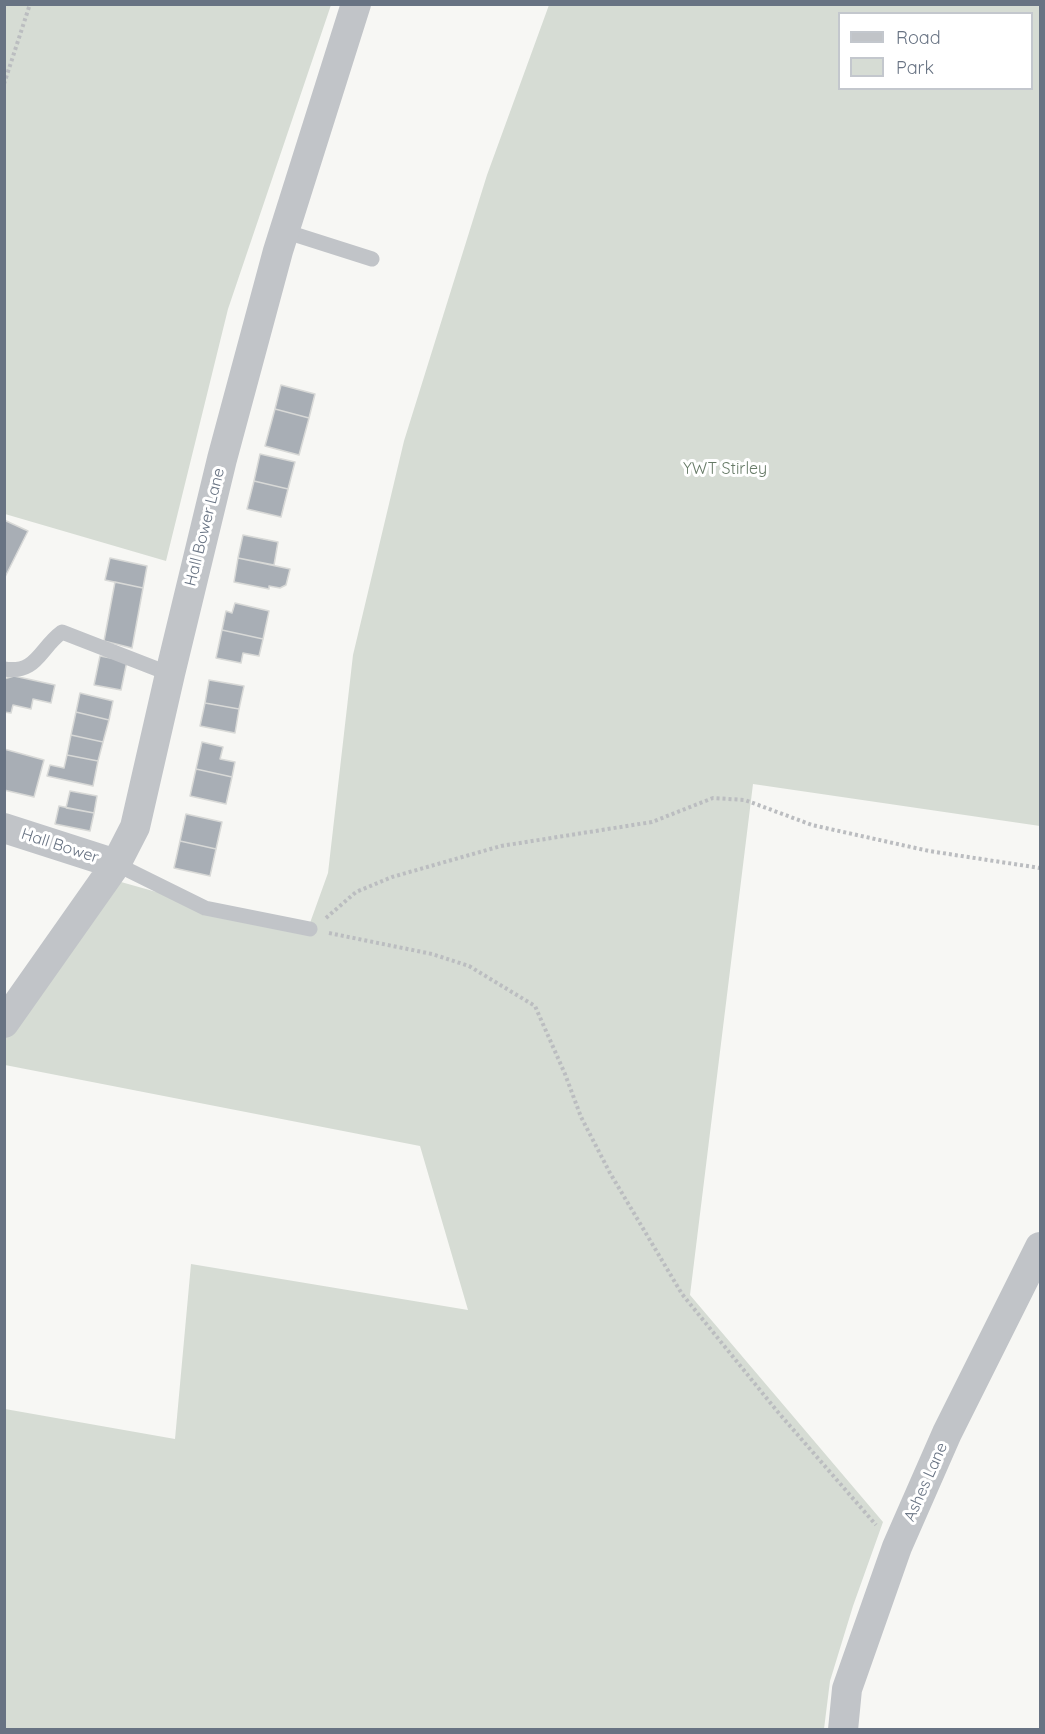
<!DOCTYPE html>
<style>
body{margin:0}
#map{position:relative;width:1045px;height:1734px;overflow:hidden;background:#f7f7f4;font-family:Quicksand,sans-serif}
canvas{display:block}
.frame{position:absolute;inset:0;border:6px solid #687383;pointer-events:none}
.legend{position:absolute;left:838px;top:12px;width:195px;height:78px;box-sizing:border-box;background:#fff;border:2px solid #c3c7cd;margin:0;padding:8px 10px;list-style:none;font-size:18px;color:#687383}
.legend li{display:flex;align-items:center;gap:12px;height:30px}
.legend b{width:30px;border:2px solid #c3c7cd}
</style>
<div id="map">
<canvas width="1045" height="1734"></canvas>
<div class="frame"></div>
<ul class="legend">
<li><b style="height:8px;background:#c1c4c8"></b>Road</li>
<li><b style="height:16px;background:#d6dcd4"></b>Park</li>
</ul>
</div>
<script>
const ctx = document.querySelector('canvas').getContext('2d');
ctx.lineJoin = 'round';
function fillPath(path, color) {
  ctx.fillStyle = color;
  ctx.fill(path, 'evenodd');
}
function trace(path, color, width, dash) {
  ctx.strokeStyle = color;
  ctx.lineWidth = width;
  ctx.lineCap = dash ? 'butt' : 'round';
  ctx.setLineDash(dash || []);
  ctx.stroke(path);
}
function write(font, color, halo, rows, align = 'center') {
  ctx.font = font + ' Quicksand,sans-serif';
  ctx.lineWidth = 6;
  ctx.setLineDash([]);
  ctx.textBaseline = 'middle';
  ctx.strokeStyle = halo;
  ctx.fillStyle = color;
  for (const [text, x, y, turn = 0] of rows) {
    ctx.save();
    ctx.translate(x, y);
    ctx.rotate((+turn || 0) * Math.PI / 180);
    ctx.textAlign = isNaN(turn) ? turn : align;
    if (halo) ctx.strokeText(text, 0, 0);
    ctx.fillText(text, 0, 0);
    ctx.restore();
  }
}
fillPath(new Path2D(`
 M4,5h327l-103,304 -62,252 -161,-47z
 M549,5h491v821l-287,-42 -63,511 193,227 -30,84 -23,75 -6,48h-819v-320l170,30 16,-175 277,46 -48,-164 -415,-81 -1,-26 117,-157 185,52 22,-61 25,-218 51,-214 83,-266zM840,14h192v74h-192z`), '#d6dcd4');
const building = new Path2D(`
 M281,385l34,9 -6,24 -34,-9z
 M275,409l34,9 -10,37 -34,-9z
 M260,454l35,8 -7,27 -34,-8z
 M254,481l34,8 -7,28 -34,-8z
 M4,520l24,11 -24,48z
 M243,535l35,7 -4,23 -36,-7z
 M110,558l37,8 -4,22 -38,-8z
 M238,558l52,11 -4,16 -6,3 -11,-2v3l-35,-7z
 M115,582l28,6 -11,60 -28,-7z
 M235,603l34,8 -6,28 -41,-9 4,-19 6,2z
 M222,630l41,9 -4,17 -16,-3 -2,10 -25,-5z
 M100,656l27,5 -6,29 -27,-5z
 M14,676l41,9 -4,18 -18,-4 -2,10 -18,-4 -2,8 -7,-1v-33z
 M209,680l35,6 -5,23 -34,-6z
 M80,693l33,8 -4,19 -33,-8z
 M205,703l34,6 -4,24 -35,-7z
 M76,712l33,8 -6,22 -32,-7z
 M71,735l32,7 -5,19 -31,-6z
 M202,742l21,5 -3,12 15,3 -3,15 -36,-8z
 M4,749l40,11 -10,37 -30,-7z
 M67,755l31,6 -5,25 -46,-10 3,-11 14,3z
 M196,769l36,8 -6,27 -36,-8z
 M70,791l27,5 -3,17 -28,-5z
 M59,806l35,7 -4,18 -35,-7z
 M186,814l36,8 -6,27 -36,-8z
 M180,841l36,8 -6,27 -36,-8z`);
fillPath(building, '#a8aeb5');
trace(building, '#d8d9d7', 1.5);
trace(new Path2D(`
 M4,84l26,-80
 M326,918l30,-26 36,-15 109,-31 151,-24 61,-24 32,2 67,25 117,26 111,17
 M329,933l103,21 37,12 66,40 30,68 16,43 29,56 72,121 95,117 99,114`), '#bbbdc0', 4, [3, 3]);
trace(new Path2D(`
 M284,231l88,28
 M4,669c33,5 35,-20 58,-37l108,42
 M116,864l89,44 105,21`), '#c1c4c8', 15);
trace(new Path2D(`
 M4,828l112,36
 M4,1023l112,-159 19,-37 35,-153 52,-215 56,-208 78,-247
 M843,1730l4,-41 50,-142 50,-114 93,-186`), '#c1c4c8', 30);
write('16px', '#677b67', '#fff', [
 ["YWT Stirley",725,469]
]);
write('16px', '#687383', '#fff', [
 ["Hall Bower Lane",205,527,-76],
 ["Hall Bower",60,846,18],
 ["Ashes Lane",926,1482,-66]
]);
</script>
